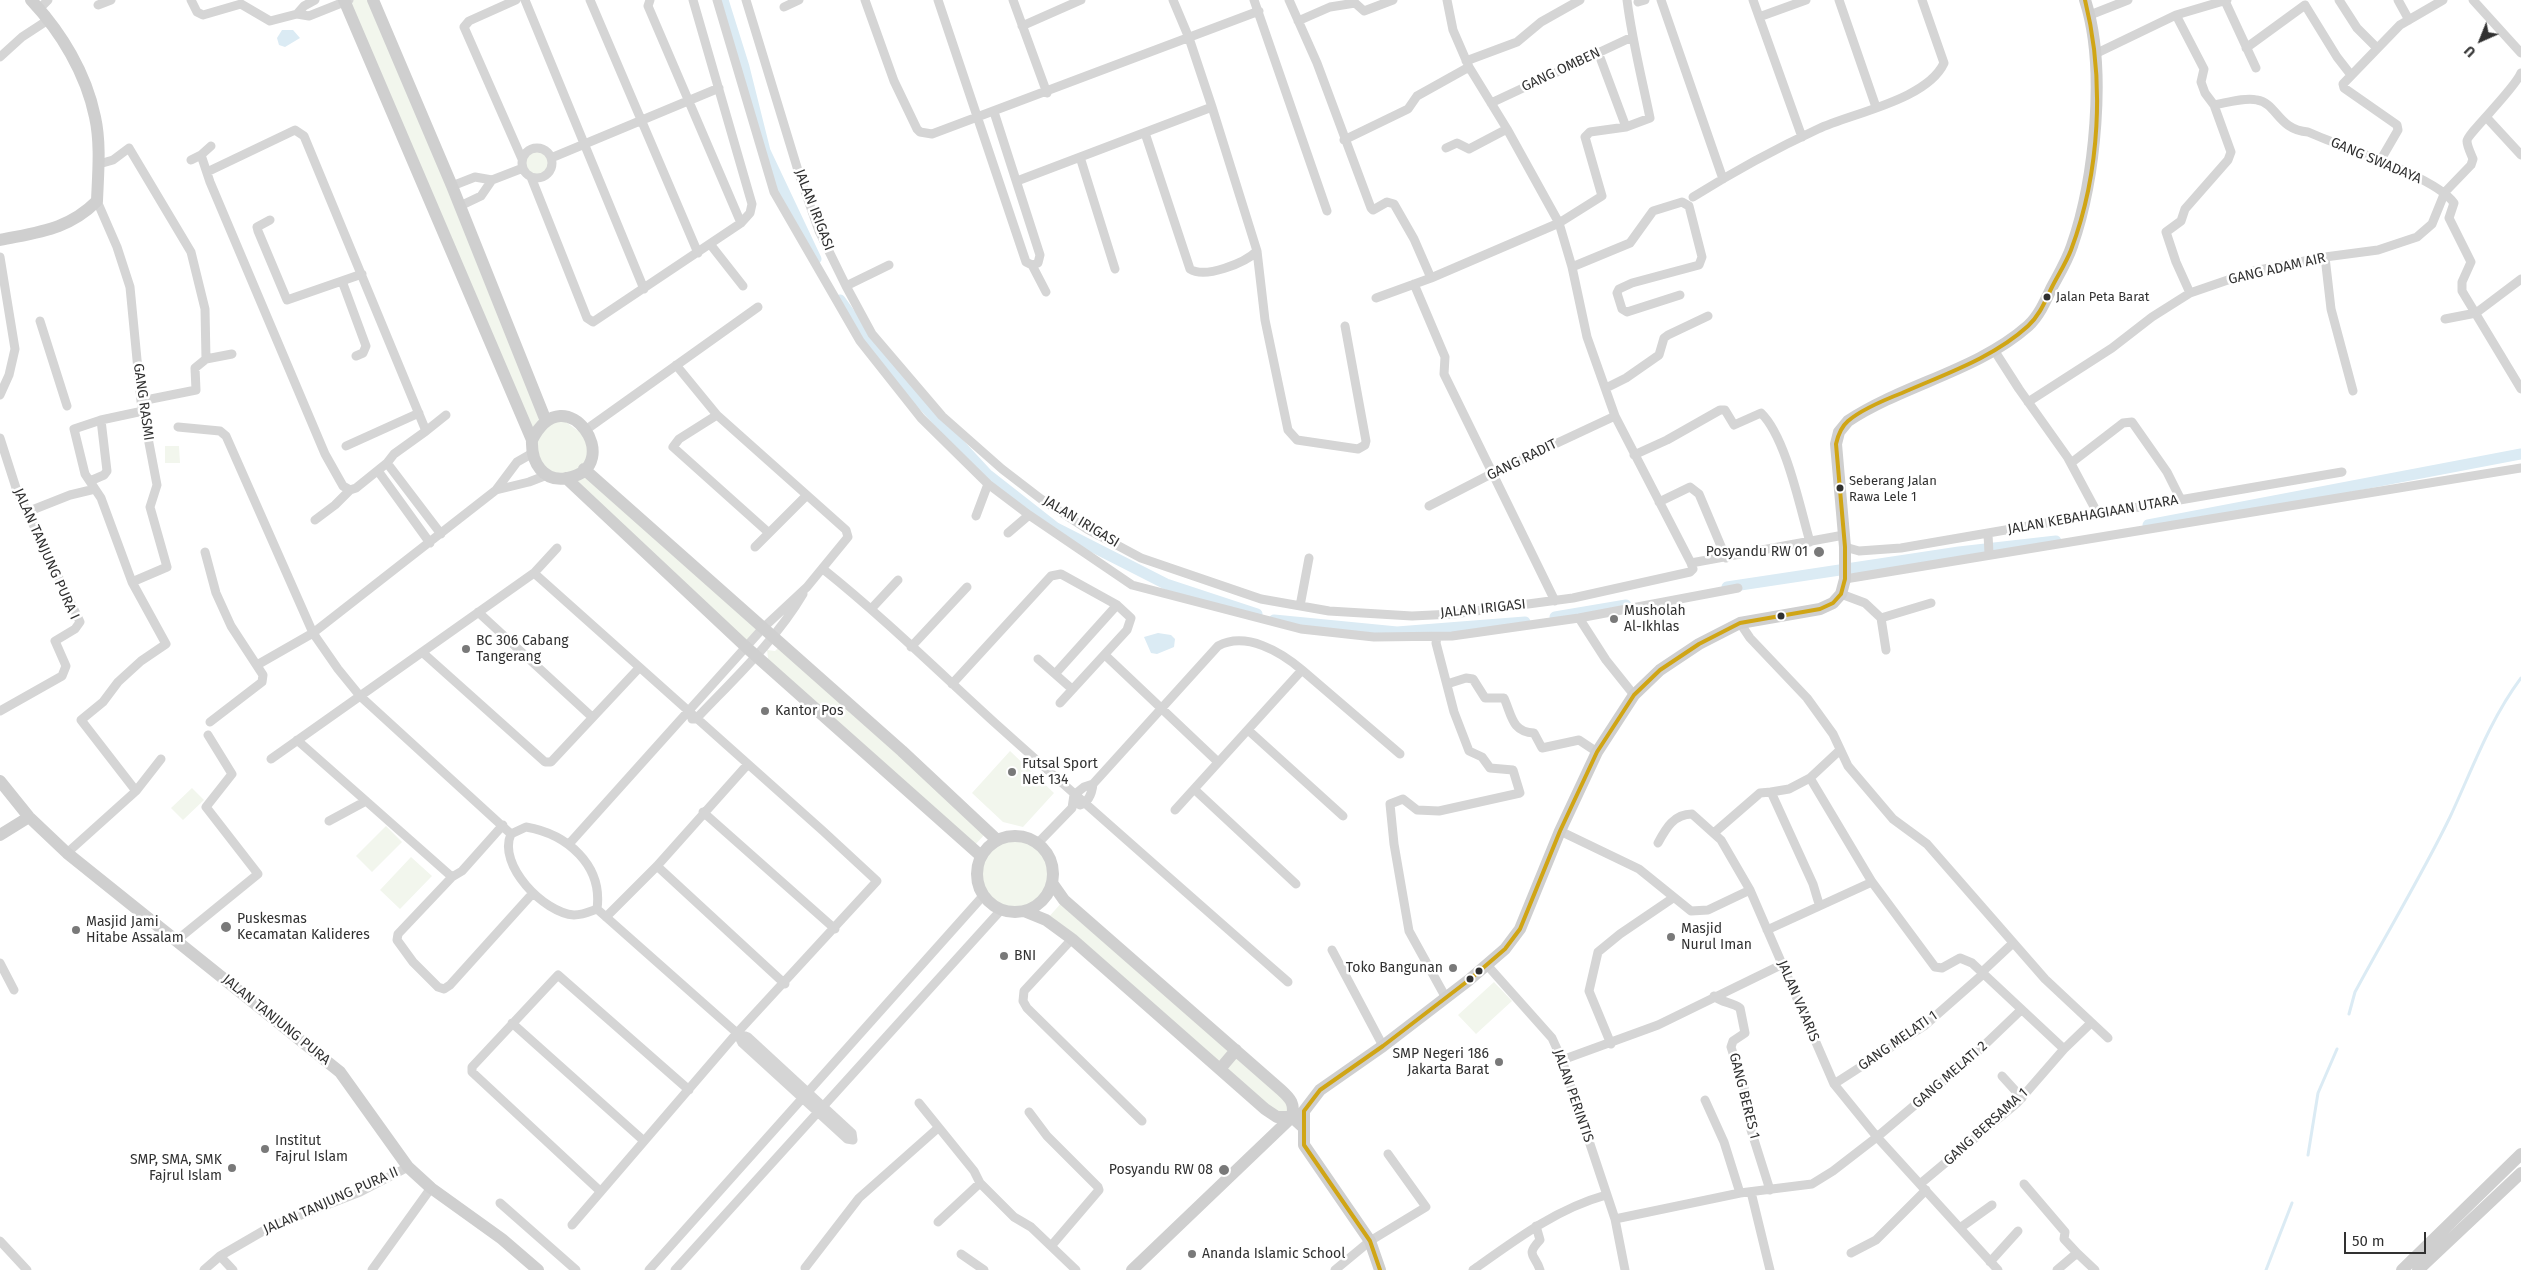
<!DOCTYPE html>
<style>
body{margin:0}
#map{position:relative;width:2521px;height:1270px;overflow:hidden;background:#fff;font-family:"Fira Sans",sans-serif}
canvas{display:block}
.north{position:absolute;left:2456px;top:15px;width:50px;height:50px;-webkit-text-stroke:4px #fff;paint-order:stroke;rotate:224deg;font-size:14px;font-weight:700;line-height:20px;text-align:center;color:#313131}
.north::after{content:'';display:block;margin:auto;width:18px;height:22px;background:#313131;clip-path:polygon(50% 0,100% 100%,50% 72%,0 100%)}
.scale{position:absolute;left:2344px;top:1232px;width:82px;height:22px;box-sizing:border-box;border:2px solid #313131;border-top:0;padding-left:6px;font-size:15px;line-height:18px;white-space:nowrap;color:#313131;-webkit-text-stroke:4px #fff;paint-order:stroke}
</style>
<div id="map">
<canvas width="2521" height="1270"></canvas>
<div class="north">U</div>
<div class="scale">50 m</div>
</div>
<script>
const ctx = document.querySelector('canvas').getContext('2d');
ctx.lineJoin = 'round';
function fillPath(path, color) {
  ctx.fillStyle = color;
  ctx.fill(path, 'evenodd');
}
function trace(path, color, width, dash) {
  ctx.strokeStyle = color;
  ctx.lineWidth = width;
  ctx.lineCap = dash ? 'butt' : 'round';
  ctx.setLineDash(dash || []);
  ctx.stroke(path);
}
function write(font, color, halo, rows, align = 'center') {
  ctx.font = font + ' "Fira Sans",sans-serif';
  ctx.lineWidth = 5;
  ctx.setLineDash([]);
  ctx.textBaseline = 'middle';
  ctx.strokeStyle = halo;
  ctx.fillStyle = color;
  for (const [text, x, y, turn = 0] of rows) {
    ctx.save();
    ctx.translate(x, y);
    ctx.rotate((+turn || 0) * Math.PI / 180);
    ctx.textAlign = isNaN(turn) ? turn : align;
    if (halo) ctx.strokeText(text, 0, 0);
    ctx.fillText(text, 0, 0);
    ctx.restore();
  }
}
fillPath(new Path2D(`
 M345,0h28l173,421 13,-4 33,24 -7,28 178,159 -17,19 -180,-168 -19,-4z
 M522 163a15 15 0 1 1 30 0a15 15 0 1 1-30 0Z
 M165,446h14l1,17h-15z
 M782,644l206,187 -16,17 -208,-184 4,-6 -1,-8 8,1z
 M1010,751l44,42 -31,34 -20,-5 -31,-29z
 M192,788l12,12 -21,20 -12,-12z
 M386,826l16,16 -30,30 -16,-16z
 M977 874a38 38 0 1 1 76 0a38 38 0 1 1-76 0Z
 M411,857l21,19 -32,33 -20,-19z
 M1064,900l217,190 11,27 -27,-8 -219,-189z
 M1494,982l18,19 -36,33 -18,-19z`), '#f2f6ed');
fillPath(new Path2D(`
 M282,30h11l7,8 -15,9 -6,-2 -2,-7z
 M1158,633l13,2 4,4 -1,8 -17,7 -6,-1 -7,-16z`), '#dbebf4');
trace(new Path2D(`
 M2349,1014l6,-22c31,-58 66,-115 95,-175 22,-47 39,-96 71,-139
 M2308,1155l10,-62 19,-44
 M2266,1270l26,-67`), '#dbebf4', 3);
trace(new Path2D(`
 M723,0l21,67 21,84 51,108
 M840,300l48,67 99,107 69,54 110,56 91,30
 M2148,525l373,-71
 M1727,587l232,-35 97,-11
 M1555,617l71,-12
 M1274,620l123,12 128,-10`), '#dbebf4', 11);
trace(new Path2D(`
 M191,0l6,12 6,3 38,-11 29,17 27,-7 12,2 40,-16
 M516,0l-47,21 -5,6 58,132
 M525,0l119,289
 M590,0l108,253
 M650,0l-2,6 93,217
 M717,0l57,192 86,149 61,77 67,66 41,31 103,70 169,44 73,8 78,-1 127,-18 159,-30
 M746,0l54,177 19,54 27,55 26,48 70,82 60,53 39,30 46,30 54,29 120,41 68,12 83,5 41,-2 120,-16 117,-26 3,-3 -2,-6 -76,-147 -28,-79 -15,-70 -13,-44 -52,-94 -38,-62 -16,-37 -6,-30
 M865,0l29,81 23,48 3,3 12,2 327,-123
 M938,0l88,262 6,3 14,27
 M1013,0l34,93
 M1173,0l16,38 23,69 45,144 8,69 23,110 9,10 61,9 7,-4 1,-4 -21,-115
 M1254,0l73,211
 M1289,0l28,63 54,145 2,2 14,-8 7,2 20,35 17,39
 M1661,0l62,179
 M1753,0l49,137
 M1839,0l37,107
 M2339,0l18,28 20,20
 M2398,0l11,20
 M2473,0l48,53
 M2225,1l31,67
 M1638,2l7,-2
 M98,5l13,-5
 M784,7l15,-7
 M39,9l9,-9
 M297,14l7,-8 11,-6
 M2090,15l38,-15
 M2176,15l28,54 -3,13 4,11 9,12 17,47 -3,8 -43,49 -4,12 -15,11 10,30 14,31
 M1759,17l47,-17
 M1298,21l32,-14 25,-4 9,8 29,-11
 M1022,26l59,-26
 M2246,48l59,-43 32,52 14,18
 M1598,52l28,75
 M2095,54l81,-39 51,-15
 M0,57l22,-20 26,-17
 M1466,61l51,-19 24,-20 39,-22
 M1491,103l141,-66
 M2214,105c12,-2 31,-8 43,-5 20,3 21,30 51,32 33,15 127,44 146,71l-5,15 22,44 -9,20v9l59,98
 M994,112l46,143 -2,8 -6,2
 M2487,118l34,37
 M1145,133l45,136c15,10 55,-6 67,-18
 M1344,140l64,-31 9,-13 52,-29
 M522 163a15 15 0 1 1 30 0a15 15 0 1 1-30 0Z
 M1446,148l11,-5 12,6 38,-20
 M1080,157l35,112
 M551,158l168,-70
 M191,160l10,-5
 M2380,161l18,-31 -1,-5 -53,-37 -1,-4 57,-59 43,-25
 M99,164l14,-4 16,-12 62,104 14,57 1,50 -11,9 1,22 -55,11
 M207,172l88,-42 9,6 122,295 -32,23 -7,9 -31,25 -6,2 -7,-4 -18,-32 -115,-272 -9,-27 10,-9
 M531,177l56,141 6,4 148,-99 9,-10 2,-9 -59,-204
 M1017,181l195,-74
 M452,186l23,-9 17,3 31,-12
 M1693,197c40,-25 82,-48 125,-68 34,-16 109,-29 126,-66l-22,-63
 M97,201l20,46 13,40 11,114 16,84 -7,22 17,60 -35,15
 M460,206l21,-10 11,-16
 M270,220l-13,7 1,4 29,69 75,-26
 M710,244l33,42
 M0,257l15,92 -6,26 -9,20
 M2325,257l6,52 22,82
 M1572,267l58,-24 23,-32 29,-9 7,4 13,51 -3,8 -67,18 -13,6 -2,4 5,16 5,3 53,-17
 M342,281l24,65 -3,7 -7,3
 M1414,284l31,73 -1,17 111,227
 M846,286l43,-21
 M1376,298l55,-20 128,-55 43,-27 -17,-59 5,-5 36,-5 24,-9c-8,-39 -18,-78 -23,-118
 M2445,319l31,-6 45,-34
 M40,321l27,85
 M1994,350l25,39 49,69 30,56
 M206,359l26,-5
 M1606,388l20,-10 33,-23 5,-17 4,-3 40,-19
 M2028,402l84,-54 40,-31 38,-24 64,-22 71,-14 53,-7 39,-13 15,-13 13,-32 26,-27 2,-6c-2,-5 -6,-13 -6,-18 0,-7 47,-51 54,-68
 M717,415l-38,24 -6,8 96,86
 M178,427l42,4 6,5 87,197 25,36 22,27 151,138
 M587,429l171,-122
 M426,431l20,-16
 M0,438l17,53 63,131 -5,7 -20,12 11,25 -4,10 -62,35
 M346,446l73,-33
 M1634,455l33,-15 53,-30h5l9,15 27,-12c25,24 39,95 49,129
 M387,463l54,71
 M2071,463l52,-40 9,-1 35,50 13,26
 M378,471l52,72
 M90,481l14,-6 3,-4 -6,-51 42,-9
 M496,490l33,-8 18,-7
 M1659,502l31,-15 9,7 27,64
 M1429,506l64,-33 122,-57
 M27,512l43,-17 25,-6
 M976,516l12,-32
 M315,520l20,-15 15,-15
 M1008,533l21,-18
 M1988,534l1,20
 M755,547l51,-51
 M1845,547l14,4 42,-3 441,-76
 M205,552l11,41 15,33 32,49 -1,7 -52,40
 M1691,563l153,-28
 M823,569c60,48 115,102 172,154 97,87 195,173 293,259
 M534,573l289,258 54,50 -140,152 -165,192
 M1845,579l676,-111
 M1841,594l24,9 16,15 5,32
 M1300,606l9,-48
 M872,608l26,-28
 M478,612l114,105
 M1579,618l27,42 28,35
 M1881,618l50,-15
 M1740,623l10,15 57,60 26,36 15,32 45,53 34,25 118,135 63,59
 M1437,637l-1,6 18,69 15,39 13,6 8,11 23,2 7,23 -81,18 -22,-1 -14,-11 -13,5 4,40 15,87 37,67
 M911,647l56,-60
 M422,652l123,110h6l88,-94
 M1105,655l113,107
 M1038,659l34,30
 M257,665l56,-32 183,-143 21,-28 14,-8
 M1055,674l62,-69
 M952,684l99,-108 10,-2 56,31 14,13 -4,12 -67,73
 M1447,684l19,-6 7,1 12,19h19c8,18 8,34 30,35l8,15 37,-8 18,12
 M692,719h4c37,-39 80,-79 107,-125
 M1248,730l95,86
 M297,740l155,137
 M1840,750l-30,28 62,104 63,85 7,1 18,-10 12,5 92,86
 M271,759l263,-186 23,-25
 M1194,789l102,95
 M136,791l25,-32
 M1771,792l18,-3 21,-11
 M1080,805c9,-3 12,-12 13,-21
 M1175,810l127,-140 98,84
 M703,812l132,117
 M329,821l37,-20
 M503,825l-41,46 -10,6 -54,57 -1,6 16,22 25,25 6,2 6,-4 83,-92
 M526,827c41,7 77,38 71,82 -8,3 -14,6 -23,6 -30,-2 -77,-50 -63,-81z
 M1560,831l79,38 52,42 17,-1 42,-20
 M1715,832l45,-39 11,-1 42,92 6,20
 M1038,843l34,-35 2,-13 10,-8 9,-3 125,-138c28,-15 63,6 84,24
 M1658,843c8,-15 16,-29 34,-29l29,26 29,50 84,194 43,53 121,133
 M569,844l194,-216 44,-41 41,-50 -2,-7 -129,-115 -41,-50
 M67,853l69,-62 -55,-71 22,-18 15,-20 23,-21 25,-17 -34,-62 -31,-84 -16,-24 -11,-45 27,-9
 M657,866l128,118
 M597,909l140,124 11,4 104,96 1,7 -6,-1 -105,-96 -5,-10
 M606,917l51,-51 91,-102
 M1767,930l105,-48
 M1072,939l-48,52 -1,10 4,7 115,113
 M177,940l81,-66 -52,-67 26,-33 -24,-39
 M1332,950l51,96
 M0,963l14,27
 M1487,965l65,73 10,22 53,159 10,51
 M1981,973l32,-30
 M1714,996c8,7 18,6 26,12l5,25 -12,8 -2,6 16,50 4,33 19,60
 M512,1023l132,118
 M1611,1044l-22,-53 9,-39 22,-18 53,-36
 M1562,1060l96,-35 125,-61
 M2002,1076l20,22
 M1834,1084l90,-58 58,-51
 M1705,1100l19,42 16,51
 M919,1103l55,68 6,12 34,34 17,10 45,43
 M1029,1112l18,24 51,51 1,3 -47,55
 M1920,1184l97,-81 47,-54 27,-26
 M2024,1184l41,48 -1,7 13,14 -20,17
 M600,1191l-128,-119v-5l86,-92 131,115
 M1751,1192l19,78
 M500,1203l76,67
 M1615,1219l125,-26 72,-9 21,-13 44,-34 97,-82 47,-45
 M938,1222l42,-39
 M1536,1226l4,14c-15,16 -5,14 0,30
 M1960,1228l32,-23
 M0,1241l27,29
 M1851,1253l25,-13 50,-50
 M2077,1253l18,17
 M961,1254l23,16
 M220,1256l13,14
 M1990,1262l28,-31
 M805,1268l54,-70 79,-70
 M204,1270l16,-14 50,-29 90,-35 48,-25
 M372,1270l59,-82
 M649,1270l334,-374
 M675,1270l326,-360
 M1335,1270l35,-29 56,-34 -38,-53
 M1473,1270c42,-30 83,-61 133,-75`), '#d5d5d5', 9);
trace(new Path2D(`
 M344,0l188,440c-1,22 11,43 36,38 59,-12 -2,-105 -36,-38
 M373,0l79,186 94,235
 M0,240c38,-8 68,-10 97,-39 1,-27 4,-57 -2,-84 -9,-44 -34,-85 -64,-117
 M584,469l318,282 95,89
 M566,478l180,169 235,209
 M0,781l29,36 38,36 273,219 68,95 23,21 71,51 36,31
 M0,835l29,-18
 M977 874a38 38 0 1 1 76 0a38 38 0 1 1-76 0Z
 M1052,883l12,17 217,190c10,9 14,14 11,27
 M1024,911l22,9 26,19 193,170 12,8h15l11,10
 M1220,1069l16,-19
 M1132,1270l160,-153
 M1380,1270l-10,-29 -66,-96v-34l16,-21 63,-44 86,-66 36,-31 15,-20 40,-98 37,-79 37,-57 26,-25 39,-26 41,-21 80,-14 13,-6 8,-9 4,-15v-32l-9,-103 3,-12 9,-11c56,-37 129,-50 180,-95 11,-10 18,-26 24,-39 7,-13 15,-26 20,-41 23,-66 35,-179 13,-246
 M2402,1270l119,-116
 M2418,1270l103,-97`), '#cfcfcf', 12);
trace(new Path2D(`
 M1380,1270l-10,-29 -66,-96v-34l16,-21 63,-44 86,-66 36,-31 15,-20 40,-98 37,-79 37,-57 26,-25 39,-26 41,-21 80,-14 13,-6 8,-9 4,-15v-32l-9,-103c2,-9 5,-17 12,-23 14,-12 36,-21 54,-28 43,-19 91,-35 126,-67 12,-11 17,-25 24,-39 6,-12 14,-24 19,-37 29,-77 34,-170 14,-250`), '#d0a515', 4);
for (const [x, y, r, color] of [
 [2047,297,4.5,"#313131"],
 [1840,488,4.5,"#313131"],
 [1819,552,6,"#797979"],
 [1781,616,4.5,"#313131"],
 [1614,619,5,"#797979"],
 [466,649,5,"#797979"],
 [765,711,5,"#797979"],
 [1012,772,5,"#797979"],
 [226,927,6,"#797979"],
 [76,930,5,"#797979"],
 [1671,937,5,"#797979"],
 [1004,956,5,"#797979"],
 [1453,968,5,"#797979"],
 [1479,971,4.5,"#313131"],
 [1470,979,4.5,"#313131"],
 [1499,1062,5,"#797979"],
 [265,1149,5,"#797979"],
 [232,1168,5,"#797979"],
 [1224,1170,6,"#797979"],
 [1192,1254,5,"#797979"]
]) {
  const dot = new Path2D();
  dot.arc(x, y, r, 0, 2 * Math.PI);
  ctx.fillStyle = color;
  ctx.fill(dot);
  trace(dot, '#fff', 2);
}
write('13px', '#313131', '#fff', [
 ["Jalan Peta Barat",2056,297],
 ["Seberang Jalan",1849,481],
 ["Rawa Lele 1",1849,497]
], 'left');
write('14px', '#313131', '#fff', [
 ["GANG OMBEN",1561,70,-25],
 ["GANG SWADAYA",2376,161,23],
 ["JALAN IRIGASI",814,210,69],
 ["GANG ADAM AIR",2277,269,-13],
 ["GANG RASMI",143,402,82],
 ["GANG RADIT",1522,460,-26],
 ["JALAN KEBAHAGIAAN UTARA",2093,515,-10],
 ["JALAN IRIGASI",1081,522,31],
 ["JALAN TANJUNG PURA I",46,554,66],
 ["JALAN IRIGASI",1483,609,-6],
 ["JALAN VA'ARIS",1798,1001,67],
 ["JALAN TANJUNG PURA",276,1020,39],
 ["GANG MELATI 1",1898,1041,-35],
 ["GANG MELATI 2",1950,1075,-41],
 ["JALAN PERINTIS",1573,1096,71],
 ["GANG BERES 1",1744,1096,76],
 ["GANG BERSAMA 1",1986,1127,-42],
 ["JALAN TANJUNG PURA II",331,1201,-24]
]);
write('14px', '#313131', '#fff', [
 ["Posyandu RW 01",1808,552,"right"],
 ["Musholah",1624,611],
 ["Al-Ikhlas",1624,627],
 ["BC 306 Cabang",476,641],
 ["Tangerang",476,657],
 ["Kantor Pos",775,711],
 ["Futsal Sport",1022,764],
 ["Net 134",1022,780],
 ["Puskesmas",237,919],
 ["Kecamatan Kalideres",237,935],
 ["Masjid Jami",86,922],
 ["Hitabe Assalam",86,938],
 ["Masjid",1681,929],
 ["Nurul Iman",1681,945],
 ["BNI",1014,956],
 ["Toko Bangunan",1443,968,"right"],
 ["SMP Negeri 186",1489,1054,"right"],
 ["Jakarta Barat",1489,1070,"right"],
 ["Institut",275,1141],
 ["Fajrul Islam",275,1157],
 ["SMP, SMA, SMK",222,1160,"right"],
 ["Fajrul Islam",222,1176,"right"],
 ["Posyandu RW 08",1213,1170,"right"],
 ["Ananda Islamic School",1202,1254]
], 'left');
</script>
